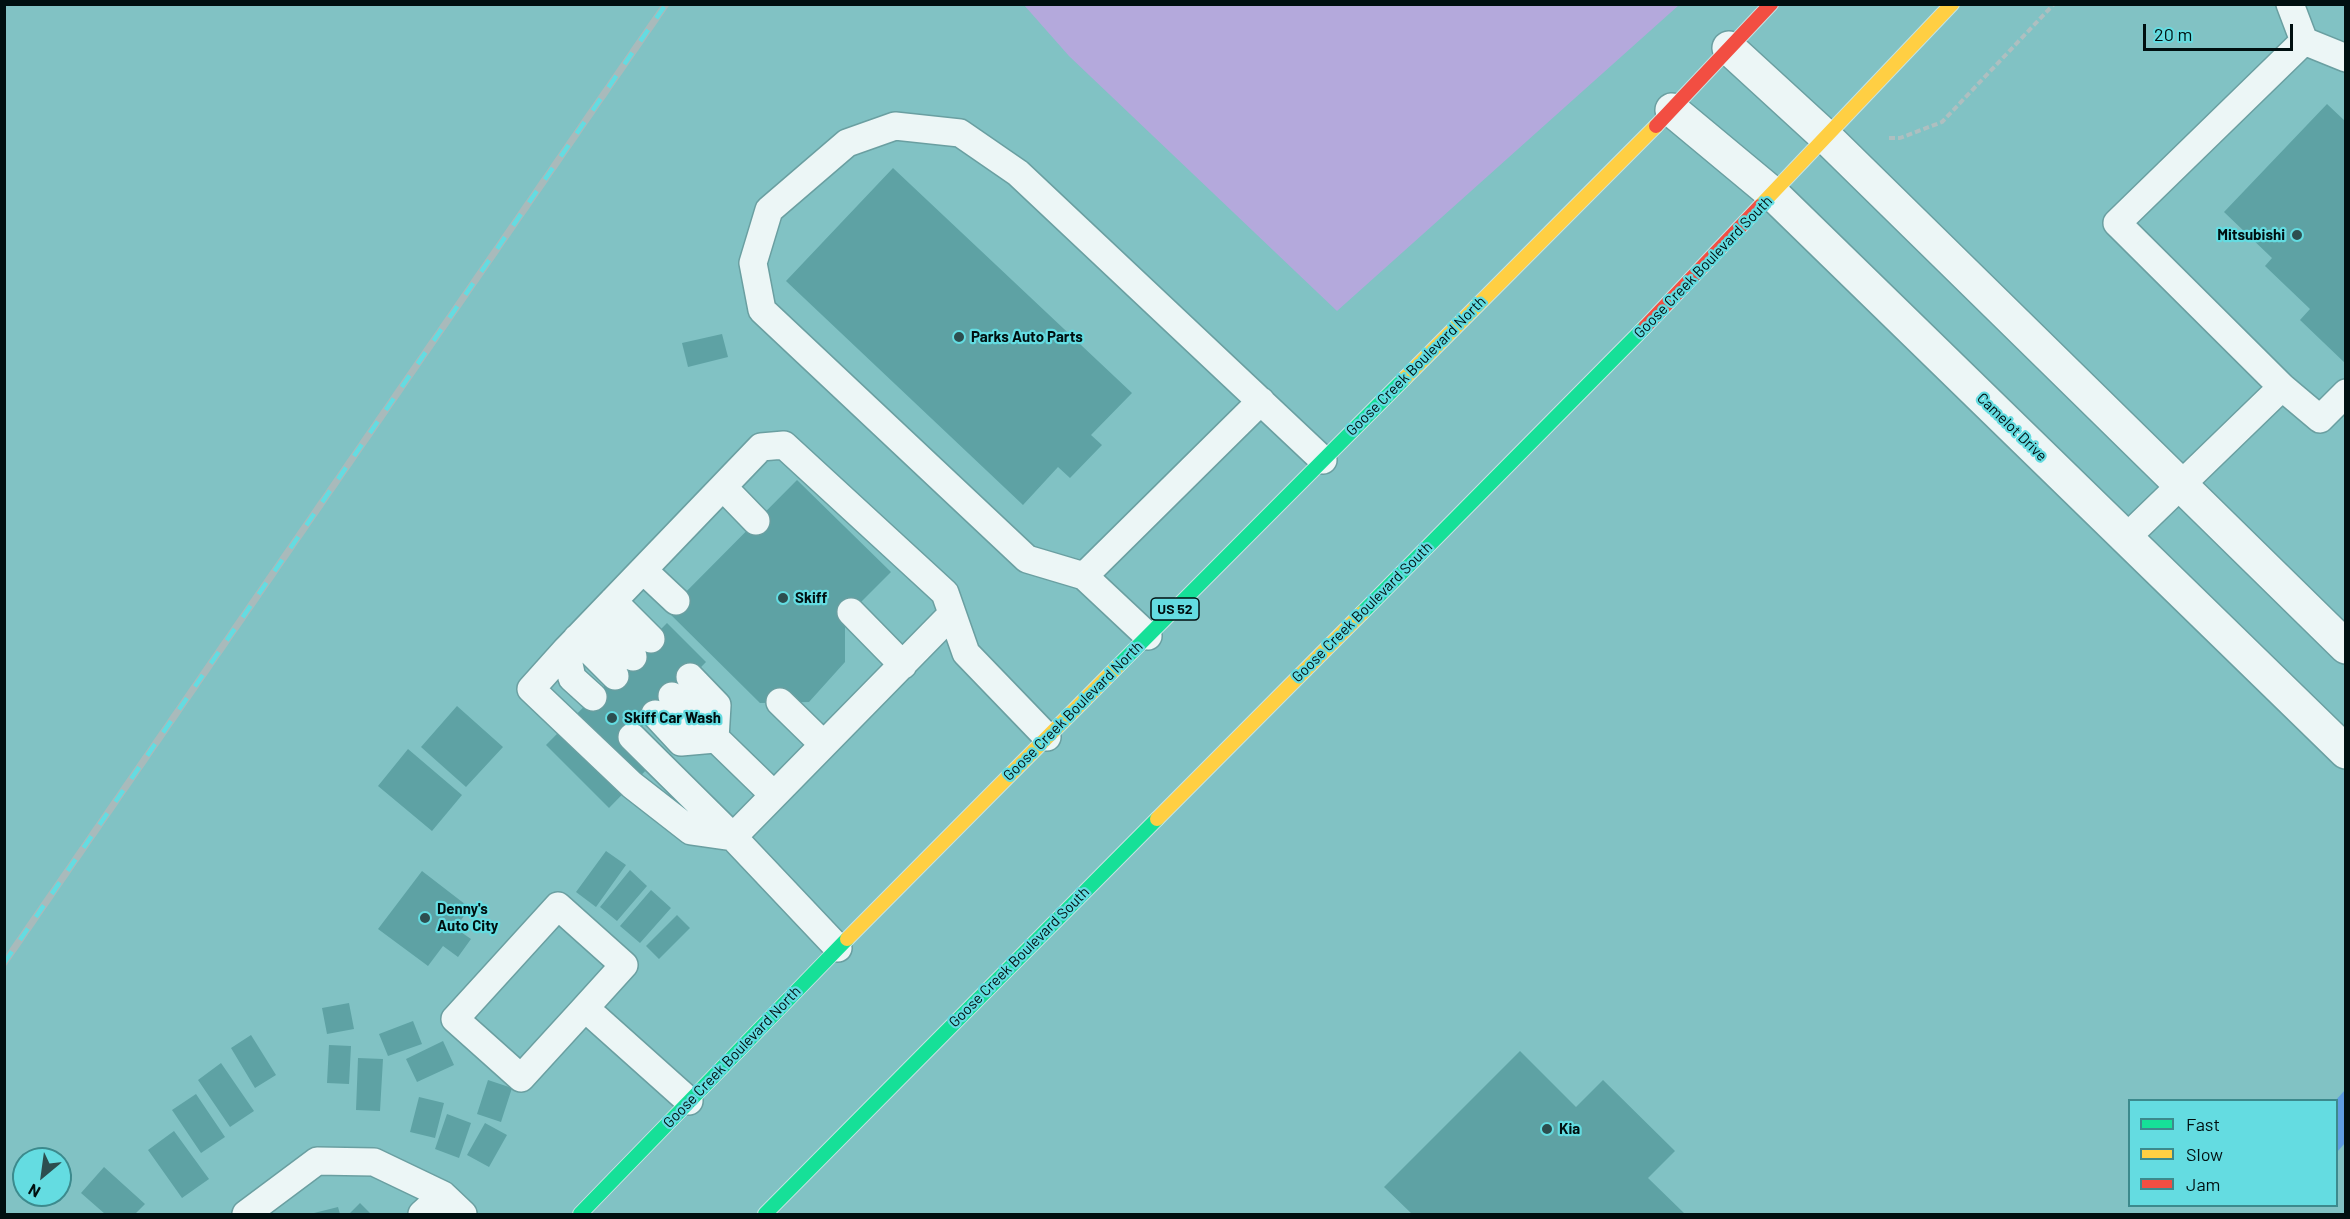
<!DOCTYPE html>
<style>
body{margin:0}
#map{position:relative;width:2350px;height:1219px;overflow:hidden;background:#81c2c4;font-family:Barlow,sans-serif}
canvas{display:block}
.frame{position:absolute;inset:0;border:6px solid #000f10;pointer-events:none}
.legend{position:absolute;left:2128px;top:1099px;width:210px;height:108px;box-sizing:border-box;background:#64dce1;border:2px solid #3c8a8d;margin:0;padding:8px 10px;list-style:none;font-size:18px;color:#000f10}
.legend li{display:flex;align-items:center;gap:12px;height:30px}
.legend b{width:30px;border:2px solid #3c8a8d}
.north{position:absolute;left:12px;top:1147px;width:60px;height:60px;box-sizing:border-box;background:#64dce1;border:2px solid #3c8a8d;border-radius:50%;rotate:209deg;font-size:16px;font-weight:700;line-height:24px;text-align:center;color:#000f10}
.north::after{content:'';display:block;margin:auto;width:21px;height:27px;background:#2d4e4f;clip-path:polygon(50% 0,100% 100%,50% 72%,0 100%)}
.scale{position:absolute;left:2143px;top:24px;width:150px;height:27px;box-sizing:border-box;border:3px solid #000f10;border-top:0;padding-left:8px;font-size:18px;line-height:21px;white-space:nowrap;color:#000f10;-webkit-text-stroke:4px #64dce1;paint-order:stroke}
</style>
<div id="map">
<canvas width="2350" height="1219"></canvas>
<div class="frame"></div>
<ul class="legend">
<li><b style="height:8px;background:#16e098"></b>Fast</li>
<li><b style="height:8px;background:#ffcf43"></b>Slow</li>
<li><b style="height:8px;background:#f24e42"></b>Jam</li>
</ul>
<div class="north">N</div>
<div class="scale">20 m</div>
</div>
<script>
const ctx = document.querySelector('canvas').getContext('2d');
ctx.lineJoin = 'round';
function fillPath(path, color) {
  ctx.fillStyle = color;
  ctx.fill(path, 'evenodd');
}
function trace(path, color, width, dash) {
  ctx.strokeStyle = color;
  ctx.lineWidth = width;
  ctx.lineCap = dash ? 'butt' : 'round';
  ctx.setLineDash(dash || []);
  ctx.stroke(path);
}
function write(font, color, halo, rows, align = 'center') {
  ctx.font = font + ' Barlow,sans-serif';
  ctx.lineWidth = 4.5;
  ctx.setLineDash([]);
  ctx.textBaseline = 'middle';
  ctx.strokeStyle = halo;
  ctx.fillStyle = color;
  for (const [text, x, y, turn = 0] of rows) {
    ctx.save();
    ctx.translate(x, y);
    ctx.rotate((+turn || 0) * Math.PI / 180);
    ctx.textAlign = isNaN(turn) ? turn : align;
    if (halo) ctx.strokeText(text, 0, 0);
    ctx.fillText(text, 0, 0);
    ctx.restore();
  }
}
fillPath(new Path2D(`
 M1024,5h655l-342,306 -268,-255z`), '#b4a9dc');
fillPath(new Path2D(`
 M2345,1090v53l-8,9 -1,-52z`), '#5f9de1');
fillPath(new Path2D(`
 M2327,104l19,18v242l-46,-44 10,-11 -45,-43 7,-8 -48,-46z
 M893,168l239,225 -41,42 11,10 -32,33 -12,-11 -35,38 -237,-224z
 M722,334l6,23 -40,10 -6,-24z
 M797,480l94,92 -46,46v44l-36,40 -49,1 -93,-92z
 M667,623l39,39 -74,75 22,25 -45,46 -63,-63z
 M457,706l46,41 -37,40 -45,-40z
 M408,749l54,46 -30,36 -54,-45z
 M606,851l20,14 -30,42 -20,-15z
 M630,870l17,16 -30,35 -17,-14z
 M422,871l48,37 -15,20 16,11 -13,18 -15,-11 -15,20 -50,-37z
 M651,890l20,18 -31,35 -20,-17z
 M677,915l13,13 -31,31 -13,-13z
 M349,1003l5,26 -27,5 -5,-26z
 M413,1021l9,23 -34,12 -9,-22z
 M251,1035l25,40 -21,13 -24,-40z
 M443,1041l11,24 -37,17 -11,-23z
 M329,1045l22,1 -2,38 -22,-1z
 M1520,1051l56,56 27,-27 72,71 -27,27 37,36h-273l-28,-27z
 M358,1058l25,1 -3,52 -24,-1z
 M221,1063l33,48 -24,16 -32,-47z
 M488,1080l24,8 -11,34 -24,-8z
 M196,1094l29,43 -24,16 -29,-43z
 M419,1097l25,6 -9,35 -25,-6z
 M447,1114l24,9 -12,35 -24,-9z
 M485,1123l22,12 -18,32 -22,-12z
 M174,1131l35,48 -27,19 -34,-48z
 M104,1167l41,37 -10,10h-30l-24,-21z
 M360,1203l11,11h-22z
 M338,1207l2,7h-30z`), '#5ea2a4');
const lane = new Path2D(`
 M2290,4l14,37
 M2346,58l-42,-17 -187,182 165,164 38,32 26,-26
 M723,487l33,34
 M2126,538l156,-151
 M643,570l33,31
 M1084,576l177,-175
 M613,601l38,38
 M851,612l52,53
 M595,620l38,37
 M1148,636l-64,-60 -57,-17 -265,-249 -9,-47 16,-53 78,-67 48,-17 65,7 58,40 305,287
 M577,638l38,38
 M566,650l-35,39 101,96 59,46 42,6 219,-223
 M690,677l27,28 -2,34
 M672,696l102,99
 M593,697l-21,-19 -6,-28 195,-203 23,-2 161,148 21,60 81,84
 M780,702l43,42
 M655,714l26,28 34,-3
 M632,737l101,100 105,111
 M585,1008l-64,70 -66,-59 103,-113 66,59 -39,43 104,93
 M246,1214l71,-53 57,1 69,33 20,19
 M422,1214l21,-19`);
const street = new Path2D(`
 M1729,48l96,88 521,511
 M1672,110l101,84 573,558`);
const fast = new Path2D(`
 M1362,613l283,-286
 M1118,666l287,-288
 M580,1214l267,-275
 M765,1214l392,-395`);
const slow = new Path2D(`
 M1760,206l192,-202
 M1405,378l251,-252
 M1157,819l205,-206
 M847,939l271,-273`);
const jam = new Path2D(`
 M1656,126l115,-122
 M1645,327l115,-121`);
trace(lane, '#6a9fa1', 30);
trace(street, '#6a9fa1', 36);
trace(fast, '#c6e4e4', 16);
trace(slow, '#c6e4e4', 16);
trace(jam, '#c6e4e4', 16);
trace(new Path2D(`
 M1889,138h11l42,-16 112,-118`), '#aebfc0', 4, [6, 3]);
trace(lane, '#ecf6f6', 27);
trace(street, '#ecf6f6', 33);
trace(fast, '#16e098', 14);
trace(slow, '#ffcf43', 14);
trace(jam, '#f24e42', 14);
const rail = new Path2D(`
 M4,963l662,-959`);
trace(rail, '#a9babb', 7);
trace(rail, '#64dce1', 4.5, [14]);
for (const [x, y, r, color] of [
 [2297,235,6,"#2d4e4f"],
 [959,337,6,"#2d4e4f"],
 [783,598,6,"#2d4e4f"],
 [612,718,6,"#2d4e4f"],
 [425,918,6,"#2d4e4f"],
 [1547,1129,6,"#2d4e4f"]
]) {
  const dot = new Path2D();
  dot.arc(x, y, r, 0, 2 * Math.PI);
  ctx.fillStyle = color;
  ctx.fill(dot);
  trace(dot, '#64dce1', 2);
}
for (const [x, y, w] of [
 [1175,609,48]
]) {
  const box = new Path2D();
  box.roundRect(x - w / 2, y - 11, w, 22, 4.5);
  ctx.fillStyle = '#64dce1';
  ctx.fill(box);
  trace(box, '#000f10', 1.5);
}
write('bold 14px', '#000f10', null, [
 ["US 52",1175,609]
]);
write('bold 15px', '#000f10', '#64dce1', [
 ["Mitsubishi",2285,235,"right"],
 ["Parks Auto Parts",971,337],
 ["Skiff",795,598],
 ["Skiff Car Wash",624,718],
 ["Denny's",437,909],
 ["Auto City",437,926],
 ["Kia",1559,1129]
], 'left');
write('15px', '#000f10', '#64dce1', [
 ["Goose Creek Boulevard South",1703,267,-46],
 ["Goose Creek Boulevard North",1416,366,-45],
 ["Camelot Drive",2012,427,44],
 ["Goose Creek Boulevard South",1362,612,-45],
 ["Goose Creek Boulevard North",1073,711,-45],
 ["Goose Creek Boulevard South",1019,957,-45],
 ["Goose Creek Boulevard North",732,1057,-46]
]);
</script>
